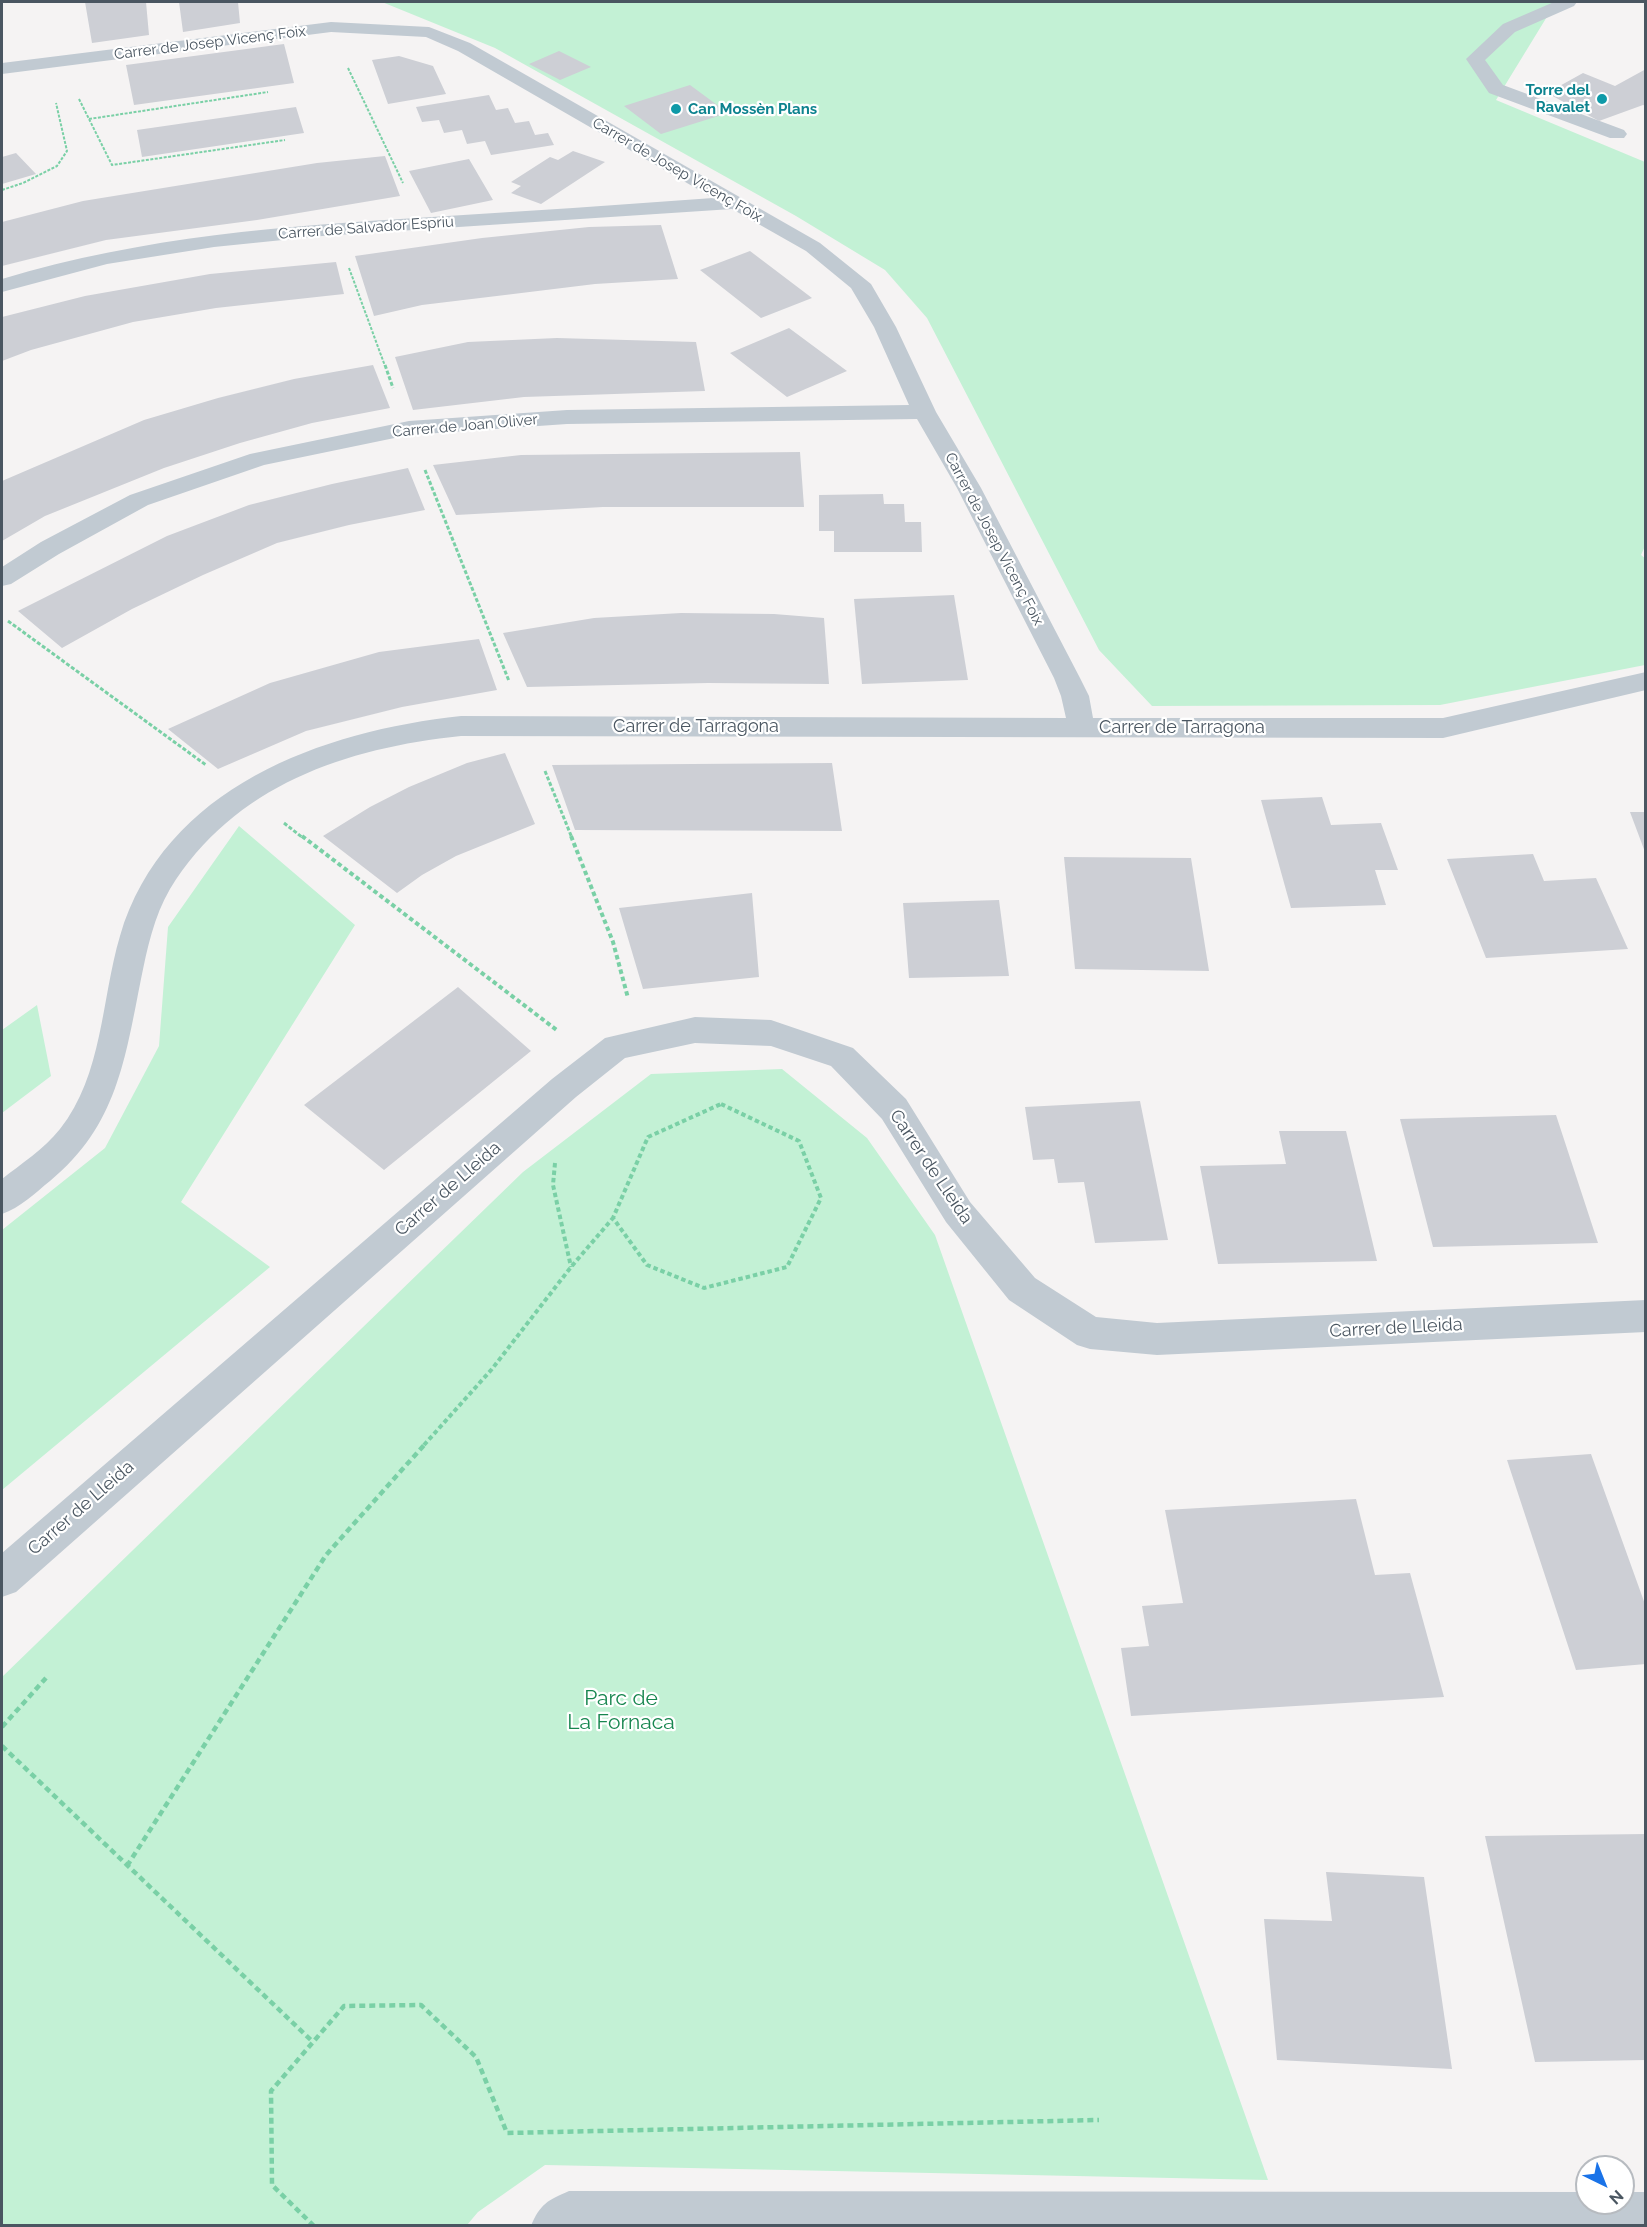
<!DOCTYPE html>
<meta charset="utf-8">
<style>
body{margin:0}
#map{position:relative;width:1647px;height:2227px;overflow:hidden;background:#f5f3f3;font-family:Raleway,sans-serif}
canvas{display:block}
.frame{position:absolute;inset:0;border:3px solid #4a5661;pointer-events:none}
.north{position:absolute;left:1575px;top:2155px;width:60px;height:60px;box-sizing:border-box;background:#fff;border:2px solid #b7bbc0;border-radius:50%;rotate:137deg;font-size:16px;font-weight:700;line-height:24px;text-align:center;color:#4a5661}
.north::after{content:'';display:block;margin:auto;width:21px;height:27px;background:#1a73e8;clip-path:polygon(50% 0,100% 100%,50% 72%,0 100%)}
</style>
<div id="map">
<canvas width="1647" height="2227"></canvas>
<div class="frame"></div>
<div class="north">N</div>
</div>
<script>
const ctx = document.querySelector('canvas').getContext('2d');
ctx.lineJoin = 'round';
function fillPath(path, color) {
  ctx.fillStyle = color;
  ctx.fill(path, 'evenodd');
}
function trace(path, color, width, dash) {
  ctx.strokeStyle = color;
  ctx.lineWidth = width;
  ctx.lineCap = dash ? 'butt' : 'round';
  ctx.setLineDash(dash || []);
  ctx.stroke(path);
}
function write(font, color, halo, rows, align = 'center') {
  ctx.font = font + ' Raleway,sans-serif';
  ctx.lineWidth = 4.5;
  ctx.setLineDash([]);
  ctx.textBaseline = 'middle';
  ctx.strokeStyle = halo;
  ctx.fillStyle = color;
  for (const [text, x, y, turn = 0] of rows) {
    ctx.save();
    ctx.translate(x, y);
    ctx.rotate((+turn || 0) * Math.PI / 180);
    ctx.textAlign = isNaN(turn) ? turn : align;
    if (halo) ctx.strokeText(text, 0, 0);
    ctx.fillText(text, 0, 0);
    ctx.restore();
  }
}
fillPath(new Path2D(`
 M382,2h1174l-60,98 149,62 1,382 -5,11 5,4 -1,106 -205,40 -288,1 -53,-56 -172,-332 -42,-48 -89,-54 -301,-168z
 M239,826l116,99 -174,277 89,65 -268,223v-260l103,-82 54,-102 9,-119z
 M37,1005l14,71 -49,37v-83z
 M782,1069l85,69 68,97 333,945 -723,-15 -67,47 -11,13h-465v-548l521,-505 128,-98z`), '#c3f1d5');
fillPath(new Path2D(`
 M85,2h61l3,33 -57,8z
 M179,2h59l2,21 -57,9z
 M284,44l10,39 -160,22 -8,-40z
 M559,51l32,16 -31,13 -31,-16z
 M399,56l34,10 13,28 -58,10 -16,-44z
 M1646,69v37l-3,-1 -44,16 -52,-28 36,-20 32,13z
 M690,85l38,28 -67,21 -37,-28z
 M489,95l7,15 12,-2 7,15 14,-2 6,14 13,-2 6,12 -63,10 -6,-14 -18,3 -5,-14 -18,3 -5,-13 -17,2 -6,-15z
 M296,107l8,26 -162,24 -5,-27z
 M573,151l32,11 -64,42 -30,-11 10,-7 -10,-4 39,-25 8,3z
 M16,153l20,21 -34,10v-27z
 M385,156l15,40 -143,24 -151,20 -104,26v-44l81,-21 234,-38z
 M469,159l24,41 -62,13 -22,-42z
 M661,225l17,54 -83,5 -90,11 -83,10 -48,11 -19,-60 127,-18 107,-11z
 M750,251l62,47 -51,20 -61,-48z
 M336,262l8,32 -128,14 -83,14 -102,28 -29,11v-44l83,-21 125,-22z
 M789,328l58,43 -60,26 -57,-44z
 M557,338l139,4 9,49 -181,6 -111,13 -18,-53 73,-15z
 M373,365l17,43 -78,15 -72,20 -76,25 -119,48 -43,25v-60l142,-61 74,-22 76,-19z
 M800,452l4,55h-201l-147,8 -23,-50 88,-10z
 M408,468l17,42 -76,15 -72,18 -74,32 -71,34 -70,39 -44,-37 149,-75 82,-31 83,-21z
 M883,494l1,10h20l1,18h16l1,30h-88v-21h-15v-36z
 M954,595l14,85 -106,4 -8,-85z
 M681,613l93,1 50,4 5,66 -121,-1 -181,4 -24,-54 91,-15z
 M479,639l18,51 -95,17 -96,24 -88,38 -50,-40 102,-46 109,-31z
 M505,753l30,71 -79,32 -34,19 -25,18 -74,-57 47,-29 39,-20 58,-24z
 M832,763l10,68 -267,-1 -23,-65z
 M1322,797l9,28 50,-2 17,47h-23l11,35 -95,3 -30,-108z
 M1630,812h16v40h-1z
 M1533,854l11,27 52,-3 32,71 -142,9 -39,-99z
 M1064,857l127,1 18,113 -134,-2z
 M752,893l7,84 -116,12 -24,-81z
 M999,900l10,76 -100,2 -6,-75z
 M458,987l73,64 -147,119 -80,-65z
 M1140,1101l28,139 -73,3 -11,-61 -26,1 -4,-24 -21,1 -8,-53z
 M1556,1115l42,128 -165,4 -33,-128z
 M1279,1131h67l31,130 -159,3 -18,-98 86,-2z
 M1591,1454l55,153v57l-70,6 -69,-210z
 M1356,1499l19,76 35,-2 34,124 -313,19 -10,-68 28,-2 -7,-40 41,-3 -18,-93z
 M1646,1834v226l-111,2 -50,-226z
 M1326,1872l98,5 28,192 -175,-9 -13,-141 68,2z`), '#cdcfd5');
trace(new Path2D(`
 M348,68l55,115
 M79,99l33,66 173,-25
 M89,119l179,-27
 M2,190l21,-7 34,-17 10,-15 -11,-48
 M349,268l36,98`), '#7ad0a6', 2, [3, 1.5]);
trace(new Path2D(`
 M385,365l8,23
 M425,470l84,211
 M8,621l198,144
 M545,771l27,67
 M284,823l19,15`), '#7ad0a6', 3, [4, 2]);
trace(new Path2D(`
 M302,836l256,195
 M571,836l42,106 15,56
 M721,1104l78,37 22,57 -34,69 -83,21 -57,-23 -34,-47 35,-81z
 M555,1163l-2,22 18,82
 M424,1445l68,-76 79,-102 42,-49`), '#7ad0a6', 4, [4.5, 3]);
trace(new Path2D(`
 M2,1727l44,-49
 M2,1746l311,296
 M127,1866l199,-311 99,-111
 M314,2226l-42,-41 -1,-94 73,-85 77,-1 55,52 31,76 592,-13`), '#7ad0a6', 4.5, [6, 4]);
fillPath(new Path2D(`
 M1554,2h23l-3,4 -59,26 -30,28 18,25 121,45 3,4 -3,4h-14l-121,-45 -23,-34 37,-35z
 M331,22l98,5 41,16 350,200 51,41 25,43 40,85 45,76 99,190 9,18 4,22h350l203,-46v18l-203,48 -982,-2c-115,12 -227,49 -291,153 -16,27 -23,60 -29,90 -16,80 -24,147 -91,202 -15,12 -30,27 -48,33v-35c19,-15 42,-30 58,-50 43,-54 41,-129 60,-193 44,-149 202,-205 341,-220l605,2 -5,-22 -7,-18 -97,-190 -40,-69 -350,5 -158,11 -145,30 -116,40 -89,49 -48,30 -9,2v-19l39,-25 89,-47 120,-41 159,-33 158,-11 342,-5 -35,-78 -23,-39 -45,-37 -74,-42 -410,27 -108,11 -107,17 -105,28v-13c143,-43 281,-53 430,-62 94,-6 188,-12 281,-19l-255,-147 -32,-14 -95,-5 -329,42v-11z
 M695,1017l76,3 82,28 53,51 64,103 65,76 61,39 61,6 489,-23v32l-489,23 -67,-6 -13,-4 -68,-45 -63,-78 -64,-103 -51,-53 -60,-20 -76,-3 -70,15 -49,39 -560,495 -14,5v-44l550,-474 53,-41z
 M569,2191l1018,1v11h36v-11h23v34h-1115c9,-22 17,-26 38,-35z`), '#c1cad2');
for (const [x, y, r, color] of [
 [1602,99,6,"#0f9aa8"],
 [676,109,6,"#0f9aa8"]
]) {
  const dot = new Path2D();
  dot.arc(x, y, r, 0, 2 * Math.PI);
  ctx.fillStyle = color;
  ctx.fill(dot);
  trace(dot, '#fff', 2);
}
write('15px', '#4a5661', '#fff', [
 ["Carrer de Josep Vicenç Foix",210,43,-7],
 ["Carrer de Josep Vicenç Foix",677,170,30],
 ["Carrer de Salvador Espriu",366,228,-4],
 ["Carrer de Joan Oliver",465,426,-5],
 ["Carrer de Josep Vicenç Foix",994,539,62]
]);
write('bold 15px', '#0d838f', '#fff', [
 ["Torre del",1590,90],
 ["Ravalet",1590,107],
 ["Can Mossèn Plans",688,109,"left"]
], 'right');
write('18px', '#4a5661', '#fff', [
 ["Carrer de Tarragona",696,727],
 ["Carrer de Tarragona",1182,728],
 ["Carrer de Lleida",931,1167,56],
 ["Carrer de Lleida",448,1189,-41],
 ["Carrer de Lleida",1396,1328,-3],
 ["Carrer de Lleida",81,1508,-41]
]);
write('21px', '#17864f', '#fff', [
 ["Parc de",621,1699],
 ["La Fornaca",621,1723]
]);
</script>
